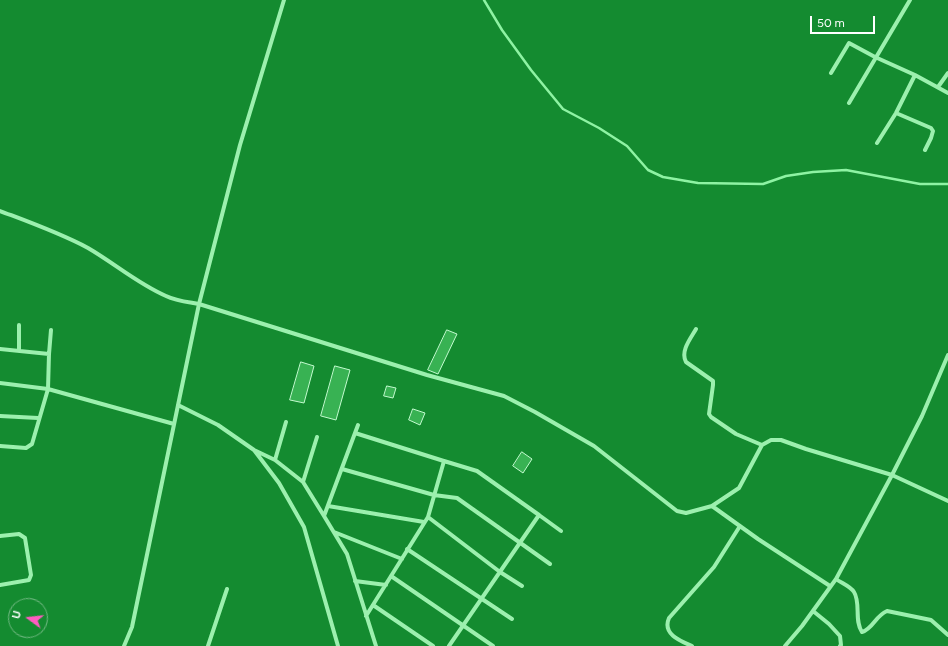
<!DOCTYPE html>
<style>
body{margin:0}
#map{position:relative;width:948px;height:646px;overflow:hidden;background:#148b30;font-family:Figtree,sans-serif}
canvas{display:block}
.north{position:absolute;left:8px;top:598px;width:40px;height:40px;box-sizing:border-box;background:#148b30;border:1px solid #72b983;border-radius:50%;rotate:285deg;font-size:11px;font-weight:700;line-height:16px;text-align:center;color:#fff}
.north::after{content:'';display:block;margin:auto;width:14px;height:18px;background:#ff5bc1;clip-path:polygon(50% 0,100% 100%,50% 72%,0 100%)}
.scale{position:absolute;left:810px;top:16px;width:65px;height:18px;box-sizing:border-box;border:2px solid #fff;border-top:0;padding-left:5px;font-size:12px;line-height:14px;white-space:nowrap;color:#fff;-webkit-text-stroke:3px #148b30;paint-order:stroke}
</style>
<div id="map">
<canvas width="948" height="646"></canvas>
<div class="north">U</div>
<div class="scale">50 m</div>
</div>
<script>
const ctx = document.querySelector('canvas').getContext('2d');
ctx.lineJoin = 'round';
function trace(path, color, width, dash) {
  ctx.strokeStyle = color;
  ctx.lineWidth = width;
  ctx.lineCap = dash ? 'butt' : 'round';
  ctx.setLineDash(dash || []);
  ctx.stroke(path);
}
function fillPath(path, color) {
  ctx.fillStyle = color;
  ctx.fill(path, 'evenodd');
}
trace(new Path2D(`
 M484,0l18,30 29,40 32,39 36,19 28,18 21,24 15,7 35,6 65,1 23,-8 27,-4 33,-2 74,14h28`), '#8ef3a3', 2.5);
const building = new Path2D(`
 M447,330l10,4 -19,40 -10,-4z
 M301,362l13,4 -10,37 -14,-3z
 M335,366l15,4 -14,50 -15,-4z
 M387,386l9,2 -3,10 -9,-2z
 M413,409l12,4 -5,12 -11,-5z
 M522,452l10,7 -9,14 -10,-7z`);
fillPath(building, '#38b253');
trace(building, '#c3fbcf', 1);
trace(new Path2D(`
 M831,73l18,-30 26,14 40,18 33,18
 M938,87l10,-14
 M849,103l61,-103
 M896,113l35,15 2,3 -2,7 -6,12
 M877,143l19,-30 19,-38
 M0,211c29,11 60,22 88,37 26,15 50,36 78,48 10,5 22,6 33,8l228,71 77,21 31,16 59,34 83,65 9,2 26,-7 27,-18 23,-43 9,-5h10l25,9 86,26 56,26
 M696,329c-5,9 -16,22 -10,33l27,19v4l-4,29 2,3 25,17 26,11
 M0,349l49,5
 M19,351v-26
 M0,383l48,6 126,35
 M178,405l40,20 36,25 21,10 11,-38
 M0,416l38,2
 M355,433l92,29
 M0,446l26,2 6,-4 16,-55 1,-35 2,-24
 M254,450l25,33 25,44 34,119
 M275,460l28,22 14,-45
 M342,469l92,26 23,3 93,66
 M303,482l21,34 34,-91
 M328,506l96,16
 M712,506l46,33 72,47
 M539,515l22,16
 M324,516l23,38 29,92
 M428,517l72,55 22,14
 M334,532l68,27
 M0,536l19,-2 6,4 6,37 -2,5 -29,5
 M407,549l105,70
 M391,576l102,70
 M836,579c5,4 14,7 18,13 7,11 0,29 8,40 11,-3 13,-16 25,-21l44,9 17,15
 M355,581l31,4
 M373,605l60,41
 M813,611l16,13 11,12 1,9 -1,1
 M366,616l62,-99 16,-56 33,10 62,44 -90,131
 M124,646l8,-19 67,-323 41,-159 44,-145
 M208,646l19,-57
 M692,646c-12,-5 -30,-12 -23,-28l45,-51 26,-41
 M785,646l17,-20 34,-47 56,-104 30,-59 26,-61`), '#9cf0ae', 4);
</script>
